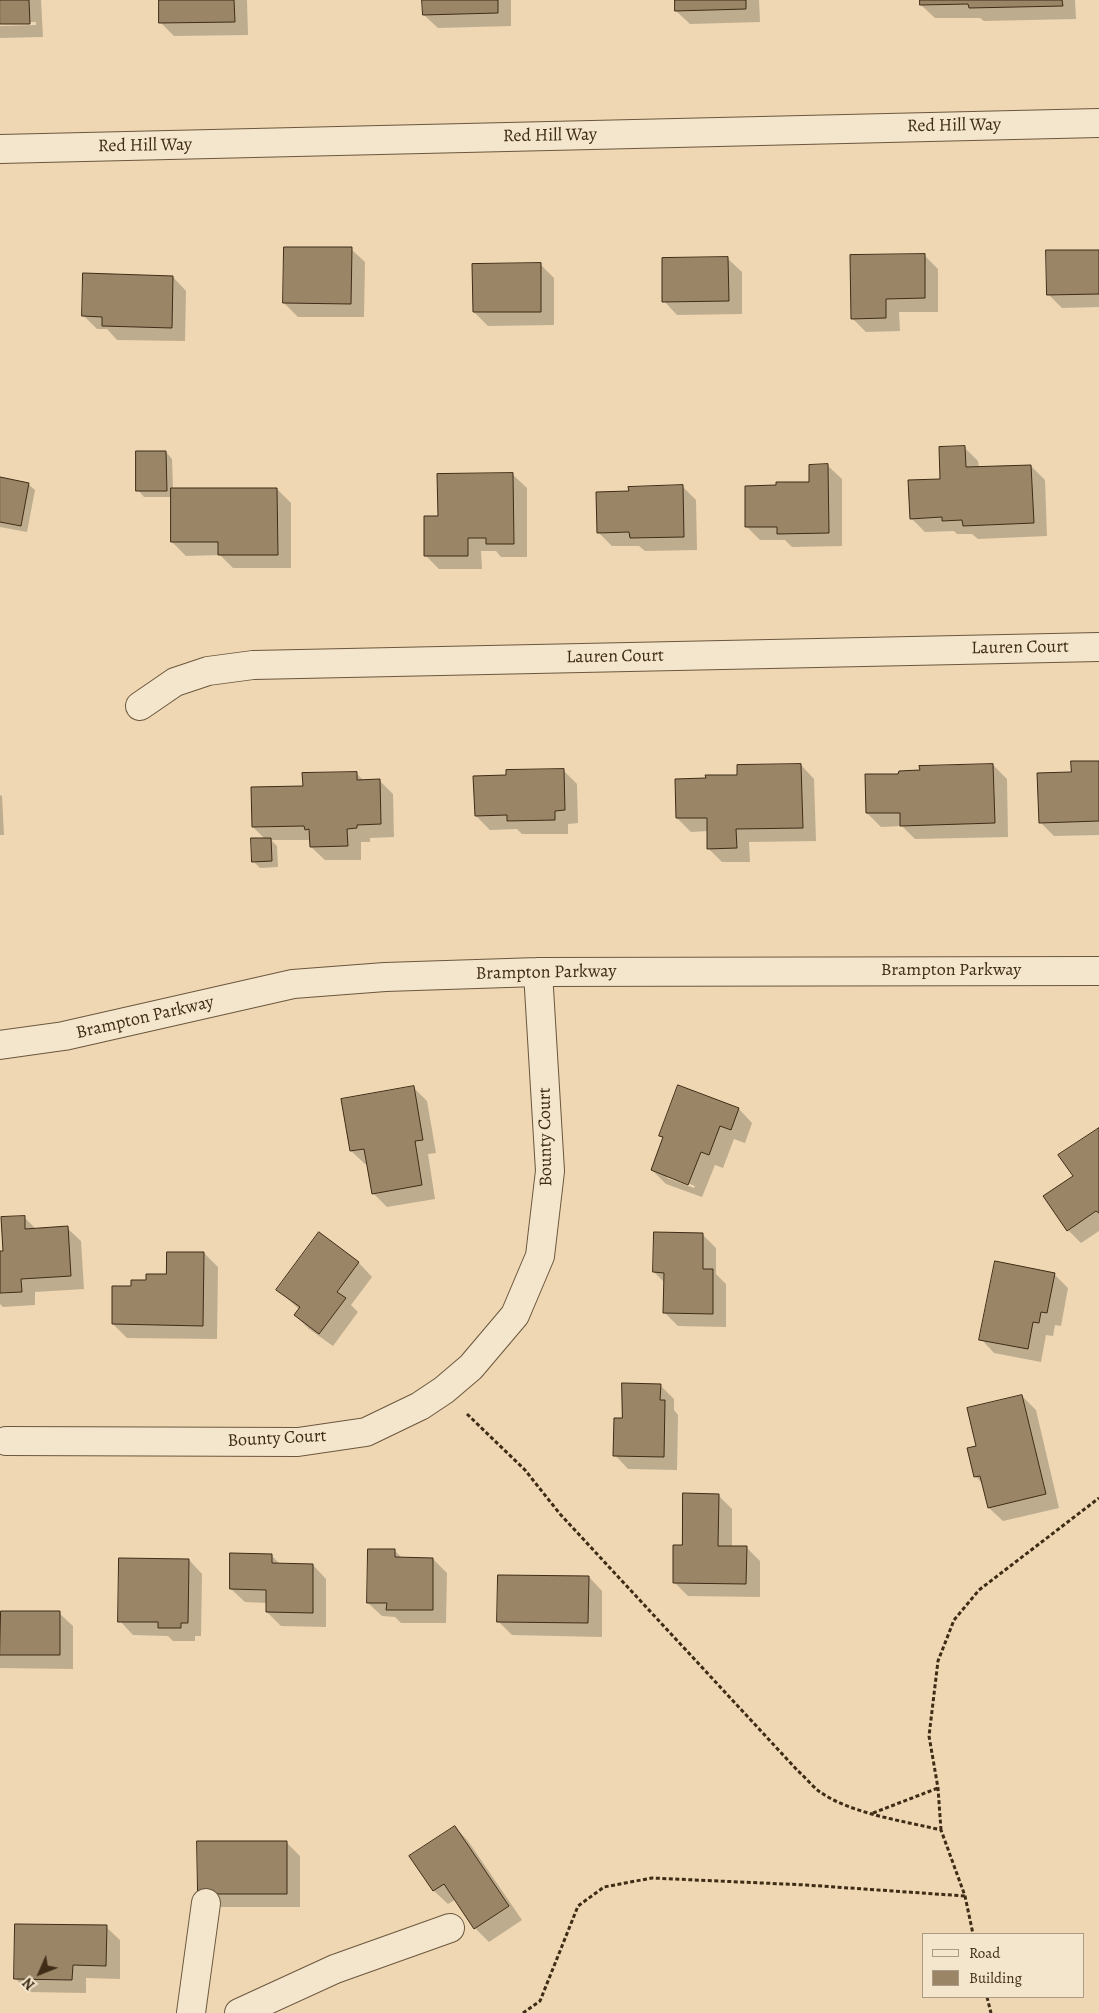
<!DOCTYPE html>
<style>
body{margin:0}
#map{position:relative;width:1099px;height:2013px;overflow:hidden;background:#eed7b2;font-family:Alegreya,serif}
canvas{display:block}
.legend{position:absolute;left:922px;top:1933px;width:162px;height:65px;box-sizing:border-box;background:#f4e5cd;border:1px solid #ac9b84;margin:0;padding:6px 9px;list-style:none;font-size:15px;color:#3f2c16}
.legend li{display:flex;align-items:center;gap:10px;height:25px}
.legend b{width:25px;border:1px solid #ac9b84}
.north{position:absolute;left:15px;top:1948px;width:50px;height:50px;-webkit-text-stroke:4px #f4e5cd;paint-order:stroke;rotate:226deg;font-size:14px;font-weight:700;line-height:20px;text-align:center;color:#3f2c16}
.north::after{content:'';display:block;margin:auto;width:18px;height:22px;background:#3f2c16;clip-path:polygon(50% 0,100% 100%,50% 72%,0 100%)}
</style>
<div id="map">
<canvas width="1099" height="2013"></canvas>
<ul class="legend">
<li><b style="height:6px;background:#f4e5cd"></b>Road</li>
<li><b style="height:14px;background:#9a8567"></b>Building</li>
</ul>
<div class="north">N</div>
</div>
<script>
const ctx = document.querySelector('canvas').getContext('2d');
ctx.lineJoin = 'round';
function fillPath(path, color) {
  ctx.fillStyle = color;
  ctx.fill(path, 'evenodd');
}
function trace(path, color, width, dash) {
  ctx.strokeStyle = color;
  ctx.lineWidth = width;
  ctx.lineCap = dash ? 'butt' : 'round';
  ctx.setLineDash(dash || []);
  ctx.stroke(path);
}
function write(font, color, halo, rows, align = 'center') {
  ctx.font = font + ' Alegreya,serif';
  ctx.lineWidth = 4;
  ctx.setLineDash([]);
  ctx.textBaseline = 'middle';
  ctx.strokeStyle = halo;
  ctx.fillStyle = color;
  for (const [text, x, y, turn = 0] of rows) {
    ctx.save();
    ctx.translate(x, y);
    ctx.rotate((+turn || 0) * Math.PI / 180);
    ctx.textAlign = isNaN(turn) ? turn : align;
    if (halo) ctx.strokeText(text, 0, 0);
    ctx.fillText(text, 0, 0);
    ctx.restore();
  }
}
fillPath(new Path2D(`
 M0,0h41l2,37 -43,1v-12l36,-1v-3l-36,1z
 M160,0h87l1,35 -74,1 -13,-13z
 M423,0h88v26l-73,2 -14,-13z
 M676,0h83l1,22 -70,2 -14,-13z
 M921,0h154l1,19 -92,2 -4,-3h-45l-14,-13z
 M351,249l14,13 -1,55h-66l-14,-14z
 M1099,251v56l-37,1 -14,-14z
 M924,255l14,14v43h-39l1,19 -34,1 -14,-14z
 M728,259l14,13v42l-65,1 -13,-14z
 M540,264l14,14v47l-66,1 -14,-14z
 M173,277l13,14 -1,50 -68,-1 -10,-11h-10l-14,-14z
 M965,448l13,13 1,7 52,-2 14,14 2,56 -69,3 -6,-5h-15l-3,-3 -29,1 -14,-14z
 M166,452l6,7 1,30h104l14,14v65h-58l-13,-13 -34,1 -14,-14v-45h-28l-6,-7z
 M828,466l14,13v67l-50,1 -7,-7h-25l-14,-14 64,-43z
 M513,475l14,13v69h-26l-5,-6h-15l1,18h-43l-14,-14 14,-38z
 M0,478l28,6 7,6 -8,42 -27,-5z
 M682,486l14,14 1,50 -52,1 -6,-5h-27l-14,-14 32,-39z
 M1099,762v73l-45,1 -14,-14 32,-49z
 M801,765l13,14 2,62 -67,1 1,20h-28l-13,-13 -1,-18 -17,1 -14,-14 62,-42z
 M993,765l14,14 1,58 -93,2 -13,-13 -21,1 -14,-14 32,-38z
 M563,770l14,14 1,39 -10,1v10h-46l-5,-5 -27,1 -14,-14 31,-40z
 M356,773l8,8 15,-1 14,14 1,43 -24,1v4h-9v18h-36l-14,-13v-7h-40l6,6 1,21 -18,1 -7,-7 13,-21 -13,-13 51,-40z
 M0,795l2,1 2,39h-4z
 M679,1087l60,22 13,14 -7,20 -11,-4 -11,29 -8,-3 -13,32 -36,-13 -14,-14 12,-31 -4,-3zM667,1175l28,11 -1,2 -27,-10z
 M414,1088l13,13 9,52 -8,1 7,45 -48,8 -14,-14 -5,-29h-3l-14,-13z
 M1099,1129v102l-18,12 -13,-13 6,-54z
 M24,1217l13,13 30,-2 14,13 3,48 -49,3v13l-32,2 -3,-3v-52h4z
 M319,1234l40,29 13,14 -21,28 7,7 -25,34 -24,-17 -14,-14 5,-5 -22,-20z
 M702,1234l14,14v26l10,10v43l-48,-1 -13,-13v-30l-11,-11z
 M204,1253l14,14 -1,72 -90,-1 -14,-14 19,-37 35,-11z
 M1054,1274l14,14 -7,38 -6,-1 -2,11 -7,-1 -5,27 -47,-9 -13,-14z
 M660,1385l14,14v11l4,5 -1,55 -49,-1 -13,-14 8,-36z
 M1022,1396l14,14 23,98 -56,13 -14,-13 -5,-23 -9,-9 2,-29z
 M718,1495l14,14v38h14l14,14v36l-72,-1 -14,-14 9,-35z
 M394,1550l8,8 31,1 14,14 -1,50h-45l-6,-6 -13,-1 -14,-13z
 M271,1555l9,9 33,1 13,14v48l-45,-1 -14,-14v-9l-22,-1 -14,-13z
 M189,1560l13,14 -1,62h-6v5h-22l-5,-5 -35,-1 -13,-14z
 M589,1577l13,14v46l-90,-2 -13,-13z
 M59,1613l14,13v43l-73,-1v-53z
 M455,1827l13,14 54,79 -33,22 -14,-14 -19,-29 -8,5 -14,-13 -23,-34z
 M286,1842l14,14v51h-87l-14,-14z
 M106,1927l14,13v39l-34,-1v15l-57,-1 -14,-14z`), '#0003');
const building = new Path2D(`
 M0,0h29l1,24h-30z
 M159,0h75l1,22 -76,1z
 M422,0h76v13l-75,2z
 M675,0h71v9l-71,2z
 M920,0h142l1,6 -94,2 -1,-4 -48,1z
 M284,247h68l-1,57 -68,-1z
 M1046,250h53v44l-52,1z
 M925,254v44l-39,1v19l-35,1 -1,-64z
 M728,257l1,44 -67,1v-44z
 M541,263v49h-68l-1,-48z
 M83,273l90,3 -1,52 -70,-2v-9l-20,-1z
 M965,446l1,21 65,-2 3,58 -71,3 -1,-6 -20,1v-4l-32,2 -2,-39 32,-1 -1,-32z
 M136,451h30l1,40h-31z
 M828,464l1,69 -52,1v-7h-32v-41l31,-1v-3h33v-17z
 M513,473l1,71h-28v-6h-18v18h-44v-40h14l-1,-42z
 M0,477l29,6 -8,43 -21,-4z
 M683,485l1,52 -54,1 -1,-6 -32,1 -1,-41 33,-1 -1,-4z
 M171,488h106l1,67h-60v-13h-47z
 M1071,761h28v60l-60,2 -2,-50 34,-1z
 M801,764l2,64 -67,1 1,19 -30,1v-31h-31l-1,-39 31,-1 -1,-3h32v-10z
 M993,764l2,59 -95,3v-13h-34l-1,-39h33l1,-3 21,-1 -1,-4z
 M564,769l1,41 -10,1v9l-48,1v-6l-32,1 -2,-40 33,-1v-5z
 M357,772v8l23,-1 1,45 -24,1v3l-10,1 1,17 -38,1 -1,-18 -4,1 -1,-4 -52,1 -1,-40 52,-1 -1,-13z
 M251,838h20l1,23 -20,1z
 M678,1085l61,23 -8,22 -11,-4 -11,29 -8,-3 -13,33 -37,-15 12,-33 -4,-1z
 M414,1086l9,54 -8,1 7,44 -50,9 -8,-45 -14,2 -9,-52z
 M1099,1128v85l-3,-2 -29,20 -24,-35 30,-20 -15,-21z
 M25,1216v13l43,-3 3,50 -50,3 1,13 -22,1v-42h3l-2,-34z
 M319,1232l40,30 -22,30 9,6 -27,36 -25,-19 6,-8 -24,-17z
 M654,1232l49,1v36h10v45l-50,-1 1,-40 -11,-1z
 M167,1252h37l-1,74 -91,-2v-38h19v-6h15v-6h20z
 M995,1261l60,12 -8,40 -6,-1 -2,11 -6,-1 -5,27 -49,-9z
 M622,1383l39,1 -1,16h5l-1,57 -51,-1 1,-38h8z
 M1022,1395l24,99 -58,14 -8,-32 -6,1 -7,-29 9,-2 -9,-38z
 M683,1493l36,1 -1,52h29l-1,38 -73,-1v-38h9z
 M368,1549h27v8l38,1v52h-47l1,-7h-20z
 M230,1553l42,1v9l41,1v49l-47,-1v-22l-36,-1z
 M119,1558l70,1 -1,64h-7v5h-23v-6h-40z
 M498,1575l91,1 -1,47 -91,-1z
 M1,1611h59v44h-60z
 M455,1826l54,80 -35,23 -30,-45 -11,7 -24,-35z
 M197,1841h90v53h-89z
 M15,1924l92,1 -1,41 -33,-1 -1,15 -58,-1z`);
fillPath(building, '#9a8567');
trace(building, '#3f2c16', 1);
const minor = new Path2D(`
 M0,149l1099,-26
 M140,706l35,-24 33,-11 45,-6 846,-18
 M0,1045l64,-9 229,-52 92,-7 153,-5 561,-1
 M6,1441l292,1 68,-10 54,-26 24,-16 27,-23 44,-52 25,-59 10,-85 -12,-199
 M191,2013l15,-110
 M239,2013l96,-44 115,-41`);
trace(minor, '#6b573d', 30);
trace(new Path2D(`
 M467,1414l58,56 35,44 238,257c7,6 14,15 22,21 32,22 84,29 121,38l24,66 8,38
 M873,1813l65,-25
 M941,1830l-3,-42 -9,-52 9,-75 16,-41 25,-30 120,-92
 M987,1997l4,16
 M523,2013l17,-12 38,-95 26,-19 48,-9 154,7 159,11`), '#3f2c16', 3, [4, 2.5]);
trace(minor, '#f4e5cd', 28);
write('18px', '#3f2c16', '#f4e5cd', [
 ["Red Hill Way",954,126,-1],
 ["Red Hill Way",550,136,-1],
 ["Red Hill Way",145,146,-1],
 ["Lauren Court",1020,648,-1],
 ["Lauren Court",615,657,-1],
 ["Brampton Parkway",951,971],
 ["Brampton Parkway",546,973,-1],
 ["Brampton Parkway",145,1018,-13],
 ["Bounty Court",546,1137,-91],
 ["Bounty Court",277,1439,-3]
]);
</script>
